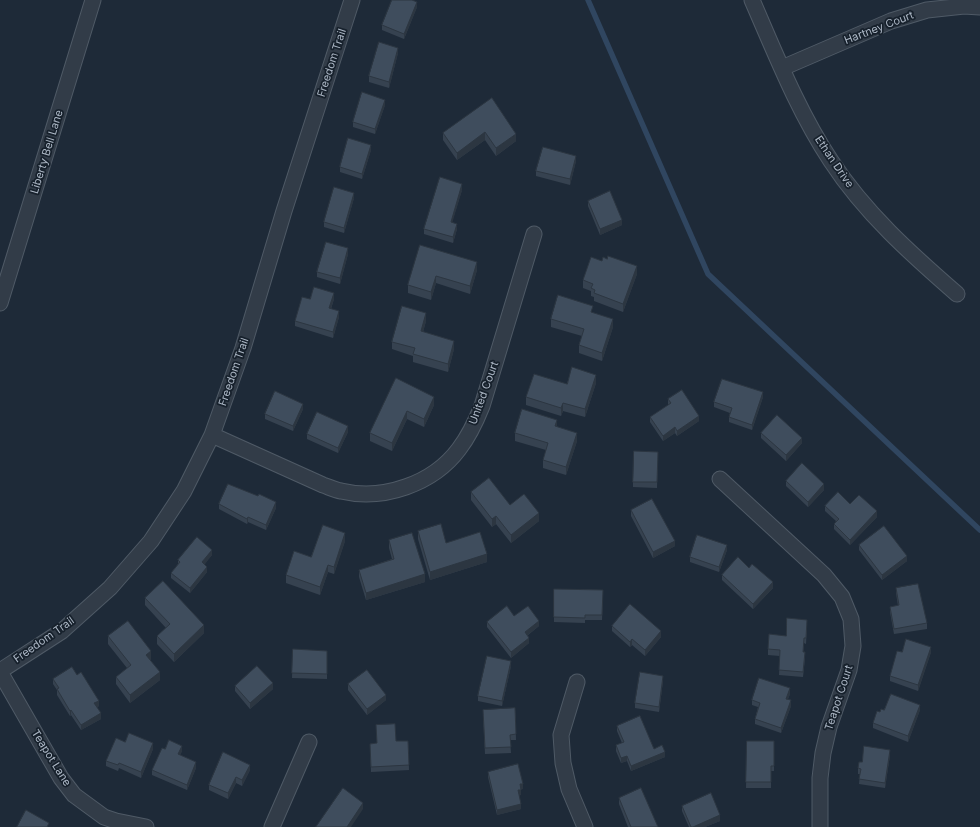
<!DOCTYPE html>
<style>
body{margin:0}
canvas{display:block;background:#1e2a38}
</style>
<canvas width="980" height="827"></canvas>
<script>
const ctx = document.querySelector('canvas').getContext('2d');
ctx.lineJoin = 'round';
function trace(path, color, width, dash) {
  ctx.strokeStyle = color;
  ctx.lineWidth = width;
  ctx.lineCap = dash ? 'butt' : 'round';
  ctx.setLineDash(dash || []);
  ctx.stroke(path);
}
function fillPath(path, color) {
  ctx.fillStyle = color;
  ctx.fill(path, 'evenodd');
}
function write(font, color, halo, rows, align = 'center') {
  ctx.font = font + ' Inter,sans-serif';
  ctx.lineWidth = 3.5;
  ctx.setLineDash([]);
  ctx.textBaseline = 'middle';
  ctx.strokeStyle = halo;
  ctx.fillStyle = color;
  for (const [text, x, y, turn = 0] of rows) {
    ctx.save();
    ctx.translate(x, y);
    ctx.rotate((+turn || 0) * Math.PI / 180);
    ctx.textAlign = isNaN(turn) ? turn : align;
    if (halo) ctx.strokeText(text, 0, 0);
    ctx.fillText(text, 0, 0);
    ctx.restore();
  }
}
trace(new Path2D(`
 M588,0l120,274 272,256`), '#304660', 5.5);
const minor = new Path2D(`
 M752,0c24,55 46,111 79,161 34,52 80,93 126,133
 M782,68l109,-47 36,-11 37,-4 16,1
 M0,303l93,-303
 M212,435l111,50c6,2 12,5 18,6 42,10 92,-7 118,-42 10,-13 17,-28 23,-43l52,-172
 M720,479l104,96 18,22 9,22 2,27 -4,24 -20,57 -6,26 -3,25v49
 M0,671l62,-40 48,-43 41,-47 33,-50 28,-56 31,-87 41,-137 68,-211
 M0,672l61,106 13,17 30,22 12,4 30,6
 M577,682l-16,53 2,28 6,26 16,38
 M272,827l37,-85`);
trace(minor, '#4f5a66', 17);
trace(minor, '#323c48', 15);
fillPath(new Path2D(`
 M417,7l-13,32 -22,-9v-5z
 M398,53l-9,35 -20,-6v-6z
 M492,98l24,43 -20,15 -11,-16 -28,20 -14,-20v-7z
 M385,105l-10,29 -22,-7v-5z
 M371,150l-9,29 -22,-7v-5z
 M576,161l-6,24 -34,-9v-5z
 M462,190l-10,32 5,7 -4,14 -29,-9v-5z
 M354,198l-10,35 -20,-6v-5z
 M588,201l34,24 -22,10 -12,-29z
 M420,245l57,25 -7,24 -34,-11 -5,17 -23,-7v-8z
 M348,254l-8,30 -23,-7v-5z
 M637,274l-14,38 -29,-11v-4l-3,-1v-5l-8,-3v-8z
 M310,299h24l-3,10 8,8 -6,21 -38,-12v-5z
 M593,313l20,14 -11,34 -23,-8v-8l3,-9 -31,-9v-8z
 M426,321l-3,11 31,17 -6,23 -35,-10v-6l-21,-7v-7z
 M396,378l38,27 -10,22 -17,-8 -15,32 -22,-10v-8z
 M596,383l-11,34 -22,-6 -2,5 -35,-11v-8l41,-13z
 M763,397l-11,33 -23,-8v-5l1,-4 -16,-6v-5z
 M668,399l31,22 -22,15 -2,-3 -12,8 -13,-19v-5l18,-12z
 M303,409l-10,22 -28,-12v-5z
 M557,427l20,14 -11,34 -23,-7v-8l3,-10 -31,-9v-8z
 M348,432l-10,21 -31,-14v-5z
 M761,433l41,10 -16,18 -25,-23z
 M658,452l-1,36 -24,-1v-5z
 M786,481l38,9 -16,17 -22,-21z
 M471,492l39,13 29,16 -28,22 -15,-19 -4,3 -21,-27z
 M219,504l57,4 -10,22 -18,-8 -1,2 -28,-15z
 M850,504l27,13 -27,28 -16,-16v-5l2,-3 -11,-10v-5z
 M631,510l44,36 -22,12 -22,-42z
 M418,531l28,12 41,19 -57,18 -12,-41z
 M389,540l36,42 -59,18 -7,-23v-7l33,-11 -3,-11z
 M345,541l-11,33 -6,-2 -8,23 -34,-12v-8l25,-18z
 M859,545l48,16 -25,19 -23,-30z
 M727,550l-8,22 -29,-10v-5z
 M212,555l-8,9 3,8 -17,21 -19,-15v-5l7,-9v-4z
 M749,568l24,20 -20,21 -31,-29v-5z
 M896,588l31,35v6l-33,5 -4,-22v-5l8,-1 -2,-13z
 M554,589l49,1 -1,30h-17v3l-31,-1z
 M145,598l59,35 -30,29 -17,-18v-8l9,-8 -21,-23z
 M514,616l25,10 -11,9 1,8 -18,15 -24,-31v-5z
 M807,625l-1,19 -2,-1 -1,9 2,6 -2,19 -24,-2 1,-19 -12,-1v-6l18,-13z
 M612,626l49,11 -16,19 -13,-11 -2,2 -18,-16z
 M108,636l43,23 -1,1 10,20 -30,23 -14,-19v-7l11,-9 -19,-24z
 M293,649l34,2v28l-35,-1z
 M902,652h29l-13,39 -28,-10v-5z
 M511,666l-9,40 -24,-5v-5z
 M77,675l22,31 -2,1 4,12 -20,11 -10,-15 -1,1 -13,-21v-5l-4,-6v-5z
 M663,681l-4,31 -24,-4v-5z
 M348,684l38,16 -19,15 -19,-25z
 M235,686l38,3 -23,20 -15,-18z
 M790,694l-2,5 3,7 -10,27 -26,-9v-5l3,-12 -6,-2v-5z
 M515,708l1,32h-6l1,13 -26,1 -2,-39z
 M920,710l-12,32 -35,-14v-5l7,-11z
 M617,726l37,23 11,8 -34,14 -4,-10 -6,2 -5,-12v-6l6,-2 -5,-12z
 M396,741h12l1,29 -38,2 -1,-28z
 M747,741h27v30h-3v17h-25z
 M125,742l28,7 -12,29 -22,-10 -1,3 -12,-5v-5z
 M165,749l17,2 -2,4 16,13 -9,22 -35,-15v-5z
 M890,755l-5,33 -26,-4 1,-10h-2v-6l4,-6z
 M250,770l-8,16 -6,-3 -8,16 -19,-9v-5z
 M488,772l35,17h-2v6h-2l2,14 -24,6 -9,-38z
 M619,798l39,29h-30l-9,-23z
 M682,806l38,15 -15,6h-16l-7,-16z`), '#364250');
fillPath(new Path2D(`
 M417,2v5l-13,32v-5z
 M398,48v5l-9,35v-6z
 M385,100v5l-10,29v-5z
 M485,132v8l-28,20v-7z
 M516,134v7l-20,15v-8z
 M371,145v5l-9,29v-5z
 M576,156v5l-6,24v-6z
 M462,184v6l-11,37v-5z
 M354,193v5l-10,35v-5z
 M622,220v5l-22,10v-6z
 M457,224v5l-4,14v-6z
 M348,248v6l-8,30v-6z
 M477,262v8l-7,24v-8z
 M637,266v8l-14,38v-8z
 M436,276v7l-5,17v-8z
 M334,293v6l-5,15v-6z
 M339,311v6l-6,21v-6z
 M426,313v8l-5,18v-8z
 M613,319v8l-11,34v-8z
 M454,341v8l-6,23v-8z
 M596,375v8l-11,34v-8z
 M763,392v5l-11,33v-5z
 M434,397v8l-10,22v-8z
 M563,403v8l-2,5v-8z
 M303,404v5l-10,22v-5z
 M407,411v8l-15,32v-8z
 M699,416v5l-22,15v-5z
 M557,420v8l-2,-2z
 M348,426v6l-10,21v-5z
 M675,427v6l-12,8v-5z
 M577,433v8l-11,34v-8z
 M802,438v5l-16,18v-6z
 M824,484v6l-16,17v-5z
 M276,502v6l-10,22v-5z
 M877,511v6l-27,28v-5z
 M539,513v8l-28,22v-8z
 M496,516v8l-4,3v-8z
 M248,517v5l-1,2v-5z
 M345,533v8l-11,33v-7z
 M675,541v5l-22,12v-6z
 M727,545v5l-8,22v-5z
 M212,550v5l-10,13v-6z
 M487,554v8l-57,18v-8z
 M907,556v5l-25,19v-5z
 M328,565v7l-8,23v-8z
 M207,567v5l-17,21v-5z
 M425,574v8l-59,18v-7z
 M773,582v6l-20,21v-5z
 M539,621v5l-14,11v-5z
 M204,625v8l-30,29v-8z
 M661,631v6l-16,19v-6z
 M529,638v5l-18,15v-6z
 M632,639v6l-2,2v-5z
 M931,647v5l-13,39v-6z
 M151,651v8l-5,4v-8z
 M511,661v5l-9,40v-5z
 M160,672v8l-30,23v-8z
 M663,676v5l-4,31v-5z
 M273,683v6l-23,20v-6z
 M790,688v6l-4,10v-5z
 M386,695v5l-19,15v-6z
 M791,700v6l-10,27v-5z
 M99,701v5l-5,3v-6z
 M920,705v5l-12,32v-6z
 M71,710v5l-1,1v-5z
 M101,713v6l-20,11v-5z
 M153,743v6l-12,29v-6z
 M182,746v5l-4,9v-6z
 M890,750v5l-5,33v-5z
 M665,752v5l-34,14v-5z
 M627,756v5l-6,2v-5z
 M196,762v6l-9,22v-5z
 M250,765v5l-8,16v-6z
 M236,777v6l-8,16v-6z
 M520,784h3v5l-3,1z
 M518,790h3v5l-3,1z
 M363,803v6l-12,18h-4z
 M521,804v5l-24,6v-5z
 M720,815v6l-15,6h-12z`), '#2c3641');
const building = new Path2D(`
 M392,0h20l5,2 -13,32 -22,-9z
 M379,42l19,6 -9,34 -20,-6z
 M362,92l23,8 -10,29 -22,-7z
 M492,98l24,36 -20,14 -11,-16 -28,21 -14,-20z
 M348,138l23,7 -9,29 -22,-7z
 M543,147l33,9 -6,23 -34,-8z
 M440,177l22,7 -11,38 6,2 -4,13 -29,-8z
 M334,187l20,6 -10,35 -20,-6z
 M610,191l12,29 -22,9 -12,-28z
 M326,242l22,6 -8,30 -23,-6z
 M420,245l57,17 -7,24 -34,-10 -5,16 -23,-7z
 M608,256l29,10 -14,38 -29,-11 1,-3 -4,-2 2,-4 -10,-4 8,-23 11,4 1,-4 4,2z
 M314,287l20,6 -5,15 10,3 -6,21 -38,-11 7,-24 8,2z
 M558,295l35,11 -2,6 22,7 -11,34 -23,-8 5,-16 -33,-10z
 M402,306l24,7 -5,18 33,10 -6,23 -35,-10 2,-6 -23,-6z
 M572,367l24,8 -11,34 -22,-6 -2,5 -35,-11 8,-23 33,10z
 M396,378l38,19 -10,22 -17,-8 -15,32 -22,-10z
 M722,379l41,13 -11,33 -23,-8 3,-9 -18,-6z
 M682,390l17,26 -22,15 -2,-4 -12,9 -13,-19 21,-14 -3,-4z
 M275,391l28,13 -10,22 -28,-12z
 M522,409l35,11 -2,6 22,7 -11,34 -23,-7 5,-17 -33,-10z
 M317,412l31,14 -10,22 -31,-14z
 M777,415l25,23 -16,17 -25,-22z
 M634,451l24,1 -1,30h-24z
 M802,463l22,21 -16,18 -22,-21z
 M489,478l21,27 14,-11 15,19 -28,22 -15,-19 -4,3 -21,-27z
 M228,484l30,12 1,-2 17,8 -10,23 -18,-8 -1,2 -28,-15z
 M838,492l12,12 9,-9 18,16 -27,29 -16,-16 5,-5 -14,-13z
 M652,499l23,42 -22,11 -22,-42z
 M441,524l5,19 34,-11 7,22 -57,18 -12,-41z
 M323,525l22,8 -11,34 -6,-2 -8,22 -34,-12 8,-24 17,6z
 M884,526l23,30 -25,19 -23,-30z
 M412,533l13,41 -59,19 -7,-23 35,-11 -5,-19z
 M697,535l30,10 -8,22 -29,-10z
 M197,537l15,13 -10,12 5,5 -17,21 -19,-15 9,-11 -2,-2z
 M738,557l11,11 3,-4 21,18 -20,22 -31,-29z
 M163,581l41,44 -30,29 -17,-18 13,-12 -25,-26z
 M918,584l9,39 -33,6 -4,-22 9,-2 -3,-17z
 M554,589l49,1 -1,25h-17v3l-31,-1z
 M630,604l31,27 -16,19 -13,-11 -2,3 -18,-16z
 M507,606l7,10 14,-10 11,15 -14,11 4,6 -18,14 -24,-30z
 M787,618l20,2 -1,18h-2l-1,14h2l-2,20 -24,-2 1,-20 -12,-1 1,-15 17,2z
 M128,621l23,30 -5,4 14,17 -30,23 -14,-18 15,-12 -23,-29z
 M906,639l25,8 -13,38 -28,-9 7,-25 5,1z
 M293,649l34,2v23l-35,-1z
 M487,656l24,5 -9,40 -24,-5z
 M257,666l16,17 -23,20 -15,-17z
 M72,667l5,8 4,-3 18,29 -5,2 7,10 -20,12 -10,-15 -1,1 -13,-22 2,-1 -6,-9z
 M367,670l19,25 -19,14 -19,-25z
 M640,672l23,4 -4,31 -24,-4z
 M759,678l31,10 -4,11 5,1 -10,28 -26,-9 5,-16 -8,-3z
 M891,694l29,11 -12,31 -35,-13 4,-12 3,1 1,-3 3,1z
 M515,708l1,26 -6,1 1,12 -26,1 -2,-38z
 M640,716l14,33 8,-4 3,7 -34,14 -4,-10 -6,2 -5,-13 8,-3 -7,-16z
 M395,724l1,17h12l1,24 -38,2 -1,-23 7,-1 -1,-18z
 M129,733l24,10 -12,29 -22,-9 -1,2 -12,-4 10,-23 9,4z
 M169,740l13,6 -4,8 18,8 -9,23 -35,-15 10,-22 3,1z
 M747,741h27v25h-3v16h-25z
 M864,746l26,4 -5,33 -26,-4 2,-10 -3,-1 1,-6h3z
 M223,752l27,13 -8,15 -6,-3 -8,16 -19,-8z
 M518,764l5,20h-3l1,6h-3l3,14 -24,6 -9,-38z
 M343,788l20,15 -16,24h-31z
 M641,788l17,39h-27l-12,-29z
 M711,793l9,22 -27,12h-2l-9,-21z
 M26,810l23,13 -2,4h-30z`);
fillPath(building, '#3f4d5d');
trace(building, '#2c3641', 1);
write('11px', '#acb7c5', '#17212c', [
 ["Hartney Court",879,28,-21],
 ["Freedom Trail",332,63,-72],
 ["Liberty Bell Lane",47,152,-73],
 ["Ethan Drive",834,162,56],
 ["Freedom Trail",234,372,-71],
 ["United Court",484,393,-70],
 ["Freedom Trail",44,640,-35],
 ["Teapot Court",839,698,-72],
 ["Teapot Lane",51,758,58]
]);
</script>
